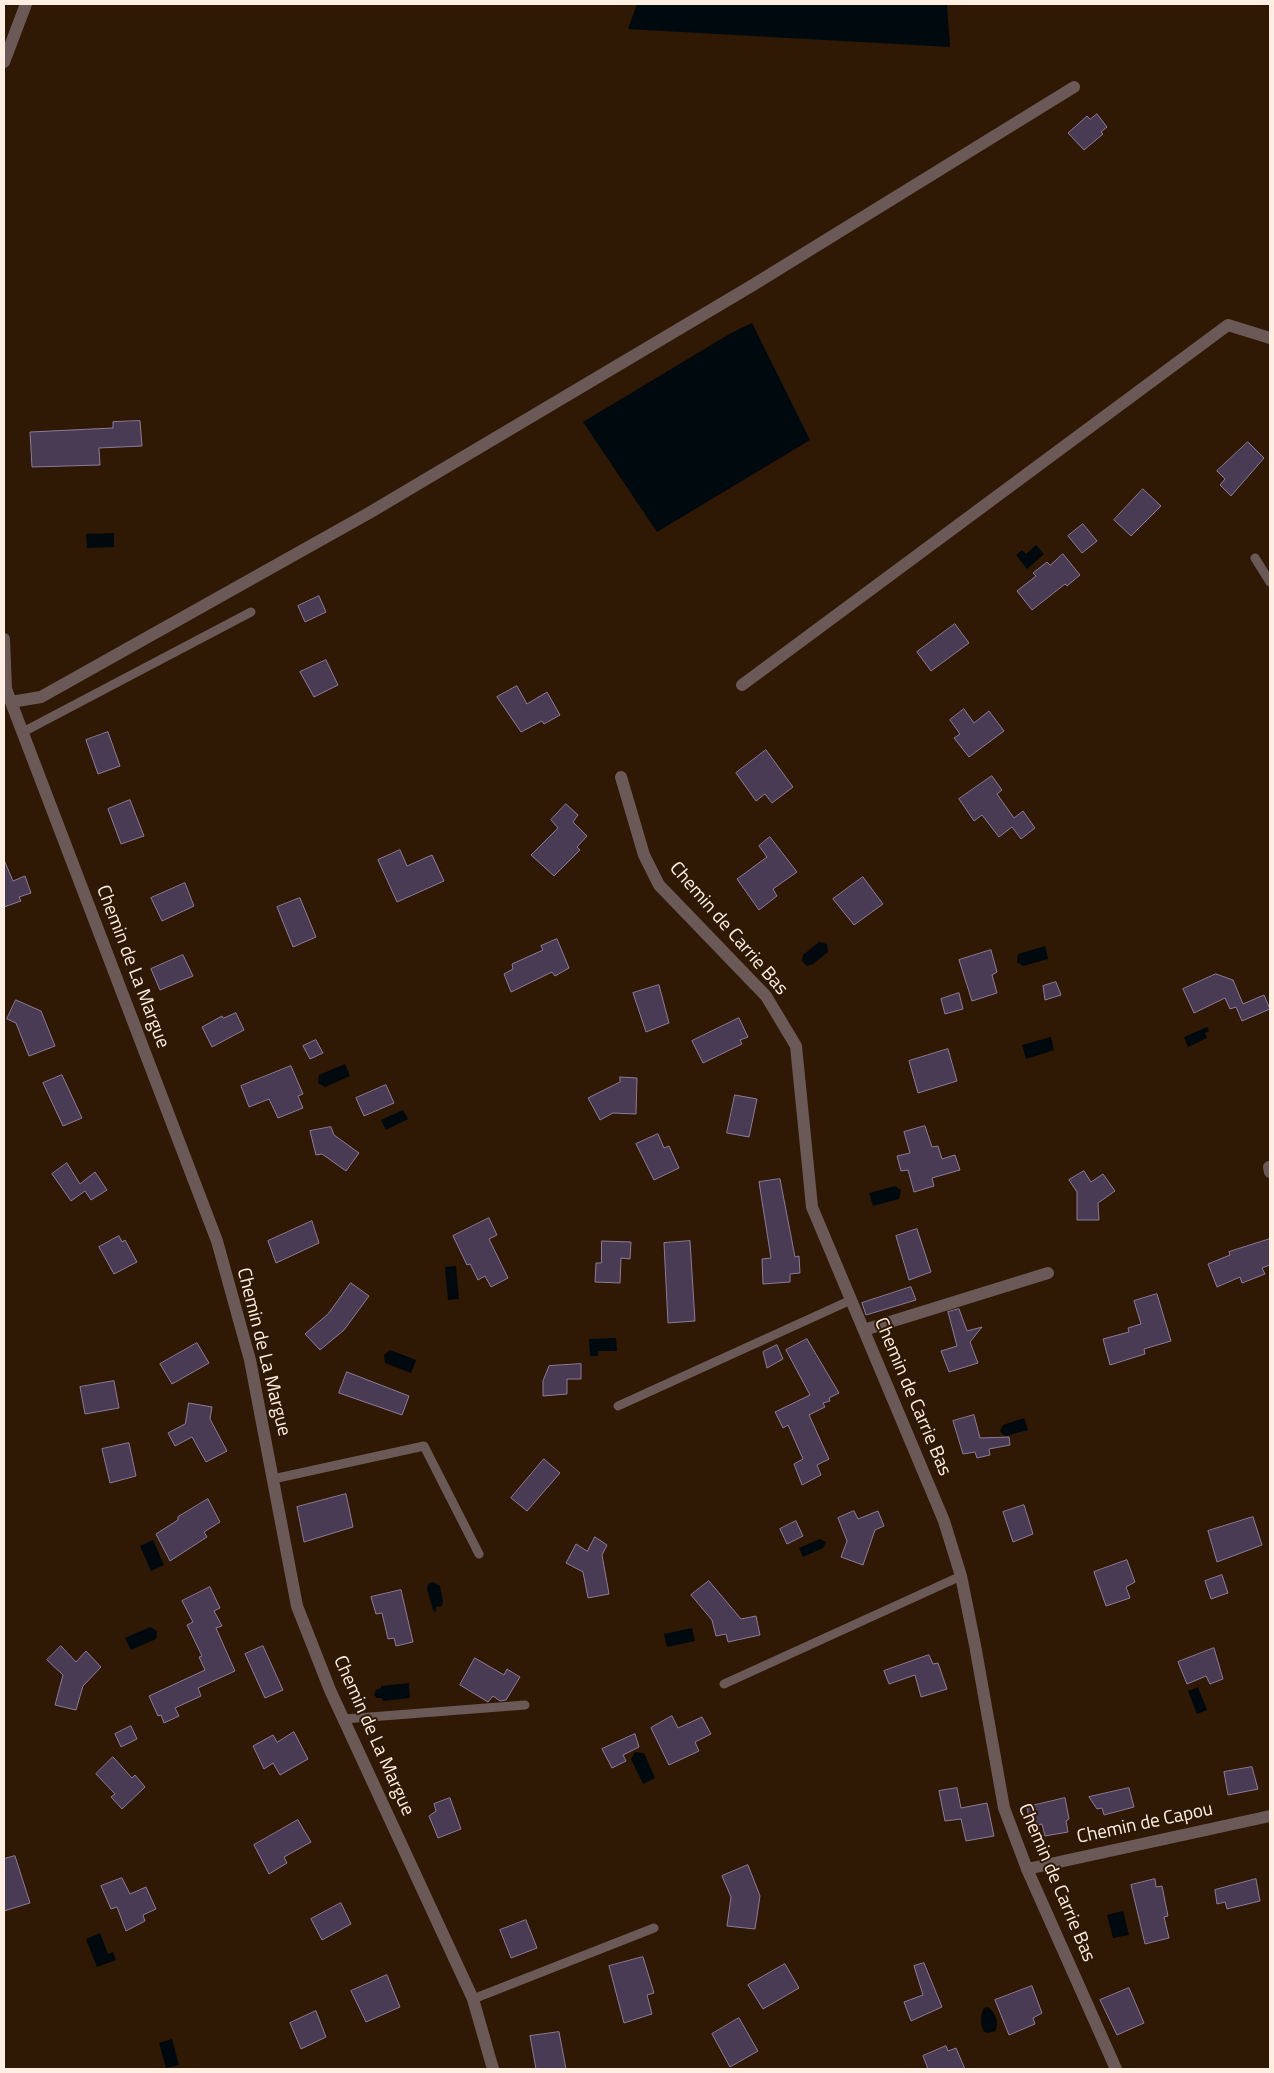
<!DOCTYPE html>
<style>
body{margin:0}
#map{position:relative;width:1274px;height:2073px;overflow:hidden;background:#2f1904;font-family:"Titillium Web",sans-serif}
canvas{display:block}
.frame{position:absolute;inset:0;border:5px solid #ffeee2;pointer-events:none}
</style>
<div id="map">
<canvas width="1274" height="2073"></canvas>
<div class="frame"></div>
</div>
<script>
const ctx = document.querySelector('canvas').getContext('2d');
ctx.lineJoin = 'round';
function fillPath(path, color) {
  ctx.fillStyle = color;
  ctx.fill(path, 'evenodd');
}
function trace(path, color, width, dash) {
  ctx.strokeStyle = color;
  ctx.lineWidth = width;
  ctx.lineCap = dash ? 'butt' : 'round';
  ctx.setLineDash(dash || []);
  ctx.stroke(path);
}
function write(font, color, halo, rows, align = 'center') {
  ctx.font = font + ' "Titillium Web",sans-serif';
  ctx.lineWidth = 4;
  ctx.setLineDash([]);
  ctx.textBaseline = 'middle';
  ctx.strokeStyle = halo;
  ctx.fillStyle = color;
  for (const [text, x, y, turn = 0] of rows) {
    ctx.save();
    ctx.translate(x, y);
    ctx.rotate((+turn || 0) * Math.PI / 180);
    ctx.textAlign = isNaN(turn) ? turn : align;
    if (halo) ctx.strokeText(text, 0, 0);
    ctx.fillText(text, 0, 0);
    ctx.restore();
  }
}
fillPath(new Path2D(`
 M637,4h310l3,43 -322,-18z
 M752,323l58,117 -153,92 -74,-110 148,-89z
 M114,533v14l-27,1 -1,-14z
 M1036,545l8,9 -17,15 -11,-14 6,-5 4,4z
 M819,942l8,2 1,8 -15,12 -6,2 -5,-5 1,-6z
 M1045,946l3,13 -25,7 -6,-4 1,-8z
 M1207,1027l2,4 -4,2 2,5 -19,9 -4,-10z
 M1051,1037l3,13 -28,9 -4,-14z
 M345,1064l5,12 -25,11 -7,-4 1,-8z
 M403,1110l5,9 -22,11 -5,-10z
 M895,1186l6,4 -2,9 -26,7 -4,-13z
 M456,1266l3,33 -11,1 -3,-33z
 M616,1338l1,13h-19v5h-8l-1,-17z
 M390,1350l26,10 -5,13 -26,-10 -1,-8z
 M1024,1418l4,12 -22,6 -4,-2 -2,-3 3,-6z
 M820,1539l6,3 -3,6 -20,9 -4,-9z
 M153,1540l11,25 -13,6 -11,-25z
 M433,1582l7,4 3,15 -1,5 -6,1v5l-3,-2 -6,-21 1,-5z
 M150,1627l7,4 -1,8 -25,11 -6,-12z
 M692,1628l3,13 -28,6 -3,-13z
 M409,1683l1,15 -27,3 -1,-3h-5l-3,-3 2,-5 5,-2v-2z
 M1198,1687l9,23 -10,4 -9,-23z
 M635,1752l9,1 11,25 -12,6 -12,-25z
 M1123,1911l6,24 -16,3 -6,-23z
 M100,1933l8,21 5,-2 3,8 -19,7 -11,-28z
 M988,2007c7,5 12,16 7,24l-7,2 -4,-1c-4,-8 -4,-17 0,-24z
 M172,2039l7,26 -13,3 -7,-25z`), '#00090e');
const building = new Path2D(`
 M1097,114l10,13 -6,5 2,2 -19,16 -16,-17 19,-17 3,3z
 M140,421l2,25 -43,2 1,17 -68,2 -2,-35 83,-4v-6z
 M1248,442l16,16 -33,38 -11,-11 5,-6 -8,-8z
 M1143,489l18,17 -30,30 -17,-16z
 M1083,524l14,17 -15,12 -14,-17z
 M1063,554l17,21 -13,11 -2,-2 -33,26 -15,-19 19,-15 -3,-3 14,-11 3,3z
 M319,596l7,16 -21,10 -7,-16z
 M955,624l14,19 -38,28 -14,-19z
 M326,660l12,25 -24,12 -14,-25z
 M517,686l10,18 20,-12 13,23 -16,9 -2,-3 -21,11 -24,-35z
 M964,709l10,14 15,-12 15,20 -35,26 -15,-19 6,-4 -10,-14z
 M108,732l12,34 -22,8 -12,-34z
 M766,750l27,37 -21,16 -7,-9 -9,7 -20,-28z
 M992,776l10,14 -5,4 17,24 9,-7 12,17 -14,11 -9,-12 -13,10 -17,-22 -8,6 -15,-22z
 M130,800l14,36 -23,8 -13,-35z
 M566,804l12,11 -5,7 14,14 -10,11 3,3 -26,26 -23,-21 27,-27 -7,-8z
 M770,837l27,35 -24,17 4,7 -18,14 -22,-31 30,-22 -8,-11z
 M400,850l7,16 25,-11 12,26 -47,21 -19,-42z
 M4,860l9,21 12,-5 6,17 -12,4 2,4 -17,6z
 M863,877l20,27 -29,21 -21,-26z
 M185,883l9,23 -32,15 -11,-23z
 M300,898l16,39 -23,10 -16,-40z
 M557,939l12,29 -14,8 -3,-4 -41,20 -7,-18 9,-5 -1,-5 31,-14 -2,-4z
 M991,950l6,22 -5,3 5,18 -25,8 -13,-41z
 M183,955l10,21 -33,14 -9,-21z
 M1216,974l17,6 10,24 21,-9 6,14 -28,12 -6,-14 -6,2 -5,-11 -31,15 -11,-24z
 M1056,982l5,13 -16,5 -2,-14z
 M659,985l10,38 -23,9 -13,-39z
 M959,993l4,16 -18,5 -4,-15z
 M16,1000l25,11 14,35 -26,10 -13,-33 -9,-4z
 M236,1013l8,17 -32,17 -10,-20 20,-11 1,2z
 M739,1018l9,19 -8,3 2,4 -39,19 -11,-22z
 M316,1040l7,13 -13,6 -7,-13z
 M948,1049l9,32 -39,12 -9,-32z
 M291,1066l12,28 -5,2 5,12 -25,10 -9,-19 -20,8 -8,-21z
 M62,1075l20,43 -19,8 -20,-43z
 M620,1077l17,1 -1,36 -23,-1 -13,7 -12,-22 32,-16z
 M386,1085l8,18 -30,13 -8,-18z
 M735,1095l22,4 -8,38 -22,-4z
 M925,1126l7,21 6,-1 4,13 13,-4 5,15 -28,8 2,8 -20,6 -6,-22 -7,1 -4,-15 13,-3 -6,-21z
 M331,1127l3,8 25,18 -13,18 -24,-17 -6,1 -6,-24z
 M658,1134l6,14 5,-2 10,22 -25,12 -18,-36z
 M67,1163l13,21 15,-12 12,18 -16,10 -6,-9 -14,10 -19,-27z
 M1084,1171l7,11 12,-8 12,17 -17,12 1,17h-22v-28l-8,-12z
 M780,1179l15,78 4,-1 1,17 -10,1v8l-27,2 -1,-25 9,-1 -12,-76z
 M489,1218l8,17 -8,4 19,39 -17,9 -6,-11 -7,4 -8,-16 -3,1 -14,-29z
 M312,1221l7,22 -43,20 -8,-22z
 M917,1229l14,43 -22,8 -13,-44z
 M119,1236l3,6 3,-2 12,22 -23,12 -15,-27z
 M1270,1239v26l-8,3 3,6 -23,9 -2,-6 -23,10 -9,-23 22,-9 -1,-3z
 M602,1241l29,1 -1,17 -9,-1 -1,25 -25,-1 1,-19h5z
 M690,1241l5,80 -27,2 -4,-80z
 M351,1283l18,13 -25,34 -24,20 -15,-16 23,-20z
 M911,1287l5,13 -50,15 -4,-12z
 M1157,1294l14,47 -27,8 1,5 -35,11 -7,-26 26,-7 -1,-4 13,-4 -7,-23z
 M959,1309l8,22 15,-4 -12,15 8,21 -29,9 -8,-21 16,-5 -9,-34z
 M807,1339l32,54 -10,5 1,3 -7,2 2,4 -16,8 20,44 -12,6 4,10 -19,10 -8,-21 9,-5 -15,-34 -5,3 -8,-16 35,-17 -24,-45z
 M197,1343l12,20 -37,21 -12,-20z
 M777,1345l6,14 -16,9 -4,-16z
 M581,1364v15h-14v15l-24,2v-15l6,-15z
 M347,1372l62,24 -7,19 -63,-22z
 M114,1381l5,27 -34,6 -5,-27z
 M189,1403l23,4 -2,12 17,32 -21,11 -14,-25 -17,9 -7,-13 17,-9z
 M974,1415l6,23 29,-1 1,8 -21,4 1,6 -13,3 -2,-6 -12,2 -10,-33z
 M129,1443l7,33 -26,7 -8,-34z
 M544,1459l16,14 -33,38 -16,-13z
 M346,1494l7,33 -49,15 -7,-35z
 M208,1499l12,23 -16,10 3,5 -37,24 -14,-27 22,-14v-3z
 M1024,1505l9,29 -20,8 -10,-30z
 M854,1511l4,8 20,-8 6,15 -9,4 -12,35 -22,-8 6,-16 -9,-23z
 M1253,1517l9,28 -45,17 -9,-31z
 M796,1521l7,15 -16,8 -7,-15z
 M595,1537l12,8 -5,10 7,39 -21,4 -5,-26 -17,-9 10,-19 11,7z
 M1127,1560l8,22 -9,5 4,11 -24,8 -12,-34z
 M1222,1575l6,18 -17,6 -6,-18z
 M709,1581l32,38 15,-3 4,19 -32,7 -2,-8 -10,2 -4,-16 -21,-25z
 M210,1587l10,21 -6,3 8,15 -6,2 19,43 -37,17 3,8 -26,12 4,8 -15,7 -3,-8 -3,1 -9,-20 56,-26 -6,-13 3,-1 -15,-31 6,-3 -11,-21z
 M401,1590l12,52 -17,4 -2,-8 -6,1 -6,-26 -6,1 -5,-17z
 M61,1646l15,16 10,-11 15,16 -18,19 -7,24 -21,-5 8,-30 -16,-15z
 M263,1646l20,44 -18,8 -20,-44z
 M1214,1648l9,31 -13,5 -4,-8 -19,8 -9,-22z
 M929,1655l4,9 5,-1 9,26 -26,8 -6,-22 -26,9 -5,-13z
 M475,1658l29,17 3,-6 13,8 -14,23 -6,1 -7,-5 -5,6 -28,-17z
 M672,1716l6,12 24,-11 9,17 -16,8 4,9 -30,14 -18,-37z
 M131,1726l6,13 -16,8 -6,-13z
 M294,1732l14,27 -28,16 -7,-12 -9,6 -11,-23 20,-11 4,7z
 M635,1734l4,13 -16,8 3,6 -14,7 -10,-19z
 M113,1757l19,21 3,-3 10,12 -23,22 -11,-12 4,-3 -19,-20z
 M1252,1767l6,22 -30,6 -4,-23z
 M957,1788l4,20 26,-5 7,33 -28,5 -5,-22 -16,2 -6,-30z
 M1129,1788l5,19 -30,8 -2,-7 -5,1 -8,-12z
 M450,1798l11,31 -23,9 -9,-22 7,-5 -2,-7z
 M1065,1798l4,21 -3,2 2,11 -23,4 -3,-12 -12,3 -3,-20z
 M298,1820l13,22 -27,15 3,6 -18,11 -15,-29z
 M15,1856l15,47 -26,8v-52z
 M748,1865l12,31 -5,33 -28,-3 4,-29 -9,-21z
 M122,1878l8,16 16,-7 10,22 -13,6 2,6 -19,10 -9,-24 -6,2 -10,-23z
 M1155,1879l1,8 6,-1 6,30 -4,1 5,21 -24,6 -14,-59z
 M1256,1879l4,22 -33,8 -2,-7 -8,2 -2,-14z
 M341,1903l10,21 -29,16 -11,-21z
 M526,1920l11,28 -26,10 -11,-28z
 M643,1957l11,36 -7,2 5,19 -28,9 -15,-57z
 M924,1963l18,44 -31,14 -7,-19 19,-7 -9,-29z
 M785,1964l14,24 -36,21 -15,-24z
 M387,1975l13,32 -34,15 -15,-31z
 M1032,1986l10,27 -9,5 2,6 -26,11 -14,-35z
 M1129,1988l15,35 -27,12 -17,-35z
 M316,2011l10,26 -25,12 -11,-26z
 M739,2018l19,33 -28,16 -18,-33z
 M559,2032l7,37h-30l-6,-33z
 M946,2046l2,5 8,-3 9,21h-37l-5,-13z`);
fillPath(building, '#4a3b55');
trace(building, '#8c7b99', 1);
trace(new Path2D(`
 M1255,558l15,24
 M23,732l228,-120
 M618,1406l233,-106
 M273,1479l151,-33 55,108
 M724,1684l237,-108
 M344,1719l181,-14
 M473,1999l181,-71`), '#6a5956', 9);
trace(new Path2D(`
 M4,62l22,-58
 M4,639l2,50 211,552 33,119 47,246 33,84 143,309 20,70
 M742,685l486,-360 42,13
 M11,702l30,-5 328,-184 384,-228 321,-198
 M621,777l23,78 15,30 107,111 30,50 16,161 132,314 17,55 14,69 29,163 23,61 89,200
 M1269,1167l1,5
 M864,1330l184,-57
 M1027,1869l243,-53`), '#6a5956', 12);
write('19px', '#ffeee2', '#2f1904', [
 ["Chemin de Carrie Bas",728,929,49],
 ["Chemin de La Margue",132,967,69],
 ["Chemin de La Margue",263,1352,76],
 ["Chemin de Carrie Bas",912,1397,67],
 ["Chemin de La Margue",373,1736,66],
 ["Chemin de Capou",1145,1824,-12],
 ["Chemin de Carrie Bas",1056,1883,67]
]);
</script>
